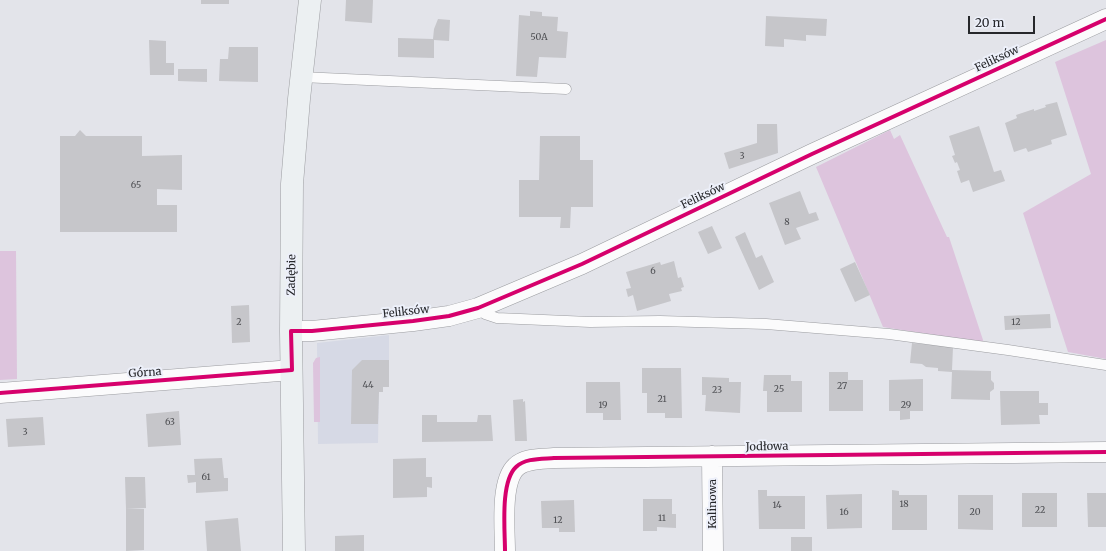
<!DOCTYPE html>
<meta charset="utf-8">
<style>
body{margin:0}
#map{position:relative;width:1106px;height:551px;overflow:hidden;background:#e3e4ea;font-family:Merriweather,serif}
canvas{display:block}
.scale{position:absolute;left:968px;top:16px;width:67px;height:18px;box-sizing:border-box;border:2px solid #26272b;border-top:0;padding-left:5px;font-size:12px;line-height:14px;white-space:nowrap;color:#26272b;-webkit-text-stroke:3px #edf0fa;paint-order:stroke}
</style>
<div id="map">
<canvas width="1106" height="551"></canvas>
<div class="scale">20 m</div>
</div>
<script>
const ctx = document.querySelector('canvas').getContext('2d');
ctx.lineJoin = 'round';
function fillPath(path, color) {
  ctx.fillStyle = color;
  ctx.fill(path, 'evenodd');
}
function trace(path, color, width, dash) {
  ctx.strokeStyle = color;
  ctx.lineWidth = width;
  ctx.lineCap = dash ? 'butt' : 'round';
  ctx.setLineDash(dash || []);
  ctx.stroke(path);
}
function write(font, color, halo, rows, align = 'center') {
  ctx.font = font + ' Merriweather,serif';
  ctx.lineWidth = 4;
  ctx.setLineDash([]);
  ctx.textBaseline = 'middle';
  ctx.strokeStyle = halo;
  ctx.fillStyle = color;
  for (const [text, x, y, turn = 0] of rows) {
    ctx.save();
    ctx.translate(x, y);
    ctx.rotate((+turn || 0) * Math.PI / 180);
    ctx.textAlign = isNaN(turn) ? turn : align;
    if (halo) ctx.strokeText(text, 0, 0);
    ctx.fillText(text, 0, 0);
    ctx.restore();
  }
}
fillPath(new Path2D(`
 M389,335v52h-6v5h-4l-1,51 -60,1 -1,-101z`), '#d6d9e5');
fillPath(new Path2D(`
 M1106,40v319l-38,-7 -45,-139 68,-39 -36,-112z
 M890,130l4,9 6,-4 47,102h2l35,106 -101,-16 -67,-160z
 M0,251h16l1,128 -17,1z
 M320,357v65h-6l-1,-59 3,-5z`), '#ddc4dd');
fillPath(new Path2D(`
 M201,0h28v4h-28z
 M346,0h27l-1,23 -27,-2z
 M530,11l12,1v4l16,1 -1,14 11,1 -2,26 -27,-1 -2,20 -21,-1 3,-61 11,1z
 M766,16l61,3 -1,17 -20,-1v6l-22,-2v8l-19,-1z
 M438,19l12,1 -1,21 -15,-1v18l-36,-1v-19l35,1 1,-10z
 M149,40l17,1v22h8v12h-24z
 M229,47h29v35l-39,-1 1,-22h8z
 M178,69h29v13l-29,-1z
 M1057,102l10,33 -16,5 1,4 -24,8 -2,-4 -12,4 -9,-29 12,-5 -1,-3 18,-6v2l12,-4 -1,-2z
 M757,124h20l1,29 -49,16 -5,-16 33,-10z
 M979,126l15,46 7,-2 4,11 -32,11 -4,-12 -8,3 -4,-12 3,-1 -3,-8 -2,1 -3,-7 3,-1 -6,-19z
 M80,130l6,6h56v20l40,-1v35l-25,-1v16h20v27h-117v-96h15z
 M540,136h40v24h13v47h-22l-1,21h-10l1,-11h-42v-37h20z
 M800,191l9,23 7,-2 3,8 -23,8 5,11 -16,6 -16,-42z
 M712,226l10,22 -14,6 -10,-22z
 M745,232l11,26 6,-3 12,27 -15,8 -24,-53z
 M674,261l4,17 3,-1 3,10 -3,1 1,3 -13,3 2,7 -34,10 -4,-16 -5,2 -2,-8 5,-1 -5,-16 34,-10 1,3z
 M855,262l15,33 -15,7 -15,-33z
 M249,305l1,37 -18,1 -1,-37z
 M1050,314l1,14 -46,2 -1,-14z
 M912,343l41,4 -1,23 39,1v9l3,3v6l-4,3v8l-39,-1 1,-27 -14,-1v-3l-12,-1 -4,-3 -12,-1z
 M362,360h27v27h-6v5h-4l-1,32h-27l1,-54z
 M642,368h39l1,50h-17v-5h-18v-20h-5z
 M829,372h19v8h15v31h-34z
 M764,375h27v6h11v31h-35v-21h-4z
 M702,377l27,1v4h12l-1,31 -35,-2 1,-16h-4z
 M923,379v32h-13v8l-10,1v-9h-11v-31z
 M586,382h34l1,38h-18v-7h-17z
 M1000,391h39v12h9v12h-9l1,9 -39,1z
 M523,399v3l2,-1 2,40h-12l-2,-41z
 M179,411l2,34 -33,2 -2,-33z
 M422,415h15v7h40l1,-7h13l2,26 -71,1z
 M43,417l2,28 -37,2 -2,-28z
 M222,458l2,20h4v13l-32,2v-11l-8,1 -1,-8h8l-1,-16z
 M426,458v19h6v11l-5,-1v10l-34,1v-39z
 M125,477h20l1,31 -20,1z
 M758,490h9v6h38v33h-46z
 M892,490l7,1v4h28v35h-35z
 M1022,493h35v34h-35z
 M1087,493h19v34h-18z
 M862,494v34l-35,1 -1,-34z
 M958,495h35v35l-35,-1z
 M643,499h29v15h4v14l-19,-1v4h-14z
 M574,500l1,32h-16v-4h-17l-1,-27z
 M126,509h18v41l-18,1z
 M238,518l3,33h-34l-2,-30z
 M364,535v16h-29v-15z
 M791,537h21v14h-21z`), '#c6c6ca');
const lane = new Path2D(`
 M301,77l265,12
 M478,308l7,6 12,4 93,4 70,-1 106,3 123,10 119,16 98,15`);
const street = new Path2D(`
 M291,331h21l101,-10 36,-5 29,-8 104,-44 230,-110 294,-135
 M0,393l292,-23
 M712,456l1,95
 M505,551c0,-21 -5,-69 11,-84 9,-9 26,-8 38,-9l552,-6`);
const secondary = new Path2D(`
 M294,551l-3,-220 1,-147 7,-85 11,-99`);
trace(lane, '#9b9ca0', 11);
trace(street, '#9b9ca0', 21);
trace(secondary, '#9b9ca0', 23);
trace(lane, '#fbfbfc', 10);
trace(street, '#fbfbfc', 20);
trace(secondary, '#ecf0f2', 22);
trace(new Path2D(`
 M0,393l292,-23 -1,-39h21l101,-10 36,-5 29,-8 104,-44 230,-110 294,-135
 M505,551c0,-21 -5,-69 11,-84 9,-9 26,-8 38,-9l552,-6`), '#d6006c', 4);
write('9px', '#4e4f53', null, [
 ["50A",539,37],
 ["3",742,156],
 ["65",136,185],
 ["8",787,222],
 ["6",653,271],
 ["2",239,322],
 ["12",1016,322],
 ["44",368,385],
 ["27",842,386],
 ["25",779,389],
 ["23",717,390],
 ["21",662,399],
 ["19",603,405],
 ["29",906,405],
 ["63",170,422],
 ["3",25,432],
 ["61",206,477],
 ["18",904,504],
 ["14",777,505],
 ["22",1040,510],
 ["16",844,512],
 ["20",975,512],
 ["11",662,518],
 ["12",558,520]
]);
write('11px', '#26272b', '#edf0fa', [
 ["Feliksów",997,59,-25],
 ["Feliksów",703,196,-25],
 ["Zadębie",292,275,-89],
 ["Feliksów",406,312,-6],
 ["Górna",145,373,-4],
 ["Jodłowa",767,447,-1],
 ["Kalinowa",713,504,-90]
]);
</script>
